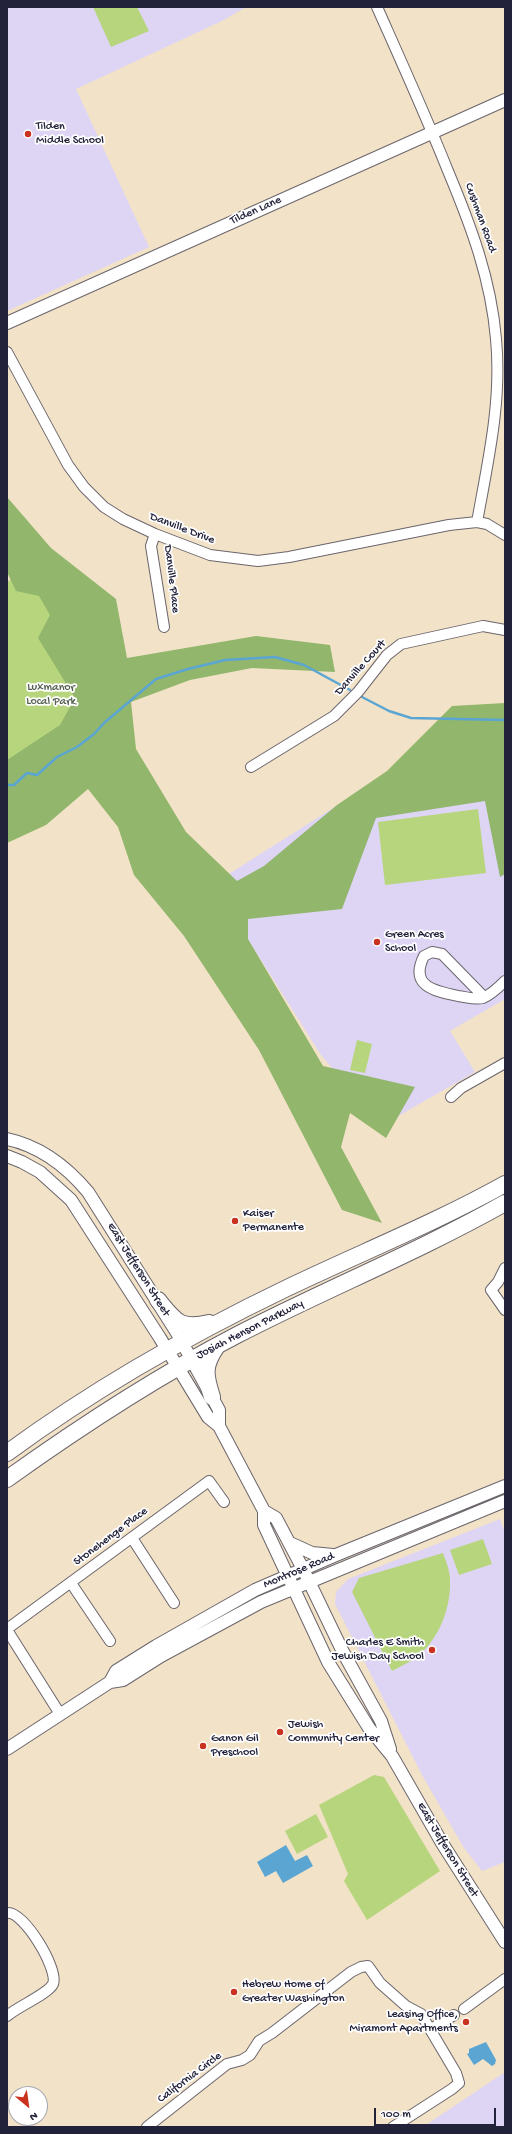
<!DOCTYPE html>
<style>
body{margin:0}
#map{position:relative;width:512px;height:2134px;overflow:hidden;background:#f2e2c7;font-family:"Gochi Hand",sans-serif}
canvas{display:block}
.frame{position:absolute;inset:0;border:8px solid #22223b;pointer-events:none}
.north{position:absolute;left:8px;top:2086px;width:40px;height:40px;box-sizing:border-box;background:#fff;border:1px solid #a7a7b1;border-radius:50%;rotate:151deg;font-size:11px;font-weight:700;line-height:16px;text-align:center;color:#22223b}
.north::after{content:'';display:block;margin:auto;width:14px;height:18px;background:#c8321e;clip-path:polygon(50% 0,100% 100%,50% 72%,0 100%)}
.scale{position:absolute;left:374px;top:2108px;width:122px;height:18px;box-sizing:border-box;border:2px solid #22223b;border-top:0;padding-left:5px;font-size:12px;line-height:14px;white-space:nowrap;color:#22223b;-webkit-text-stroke:3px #fff;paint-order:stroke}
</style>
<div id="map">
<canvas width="512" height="2134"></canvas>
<div class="frame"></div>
<div class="north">N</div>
<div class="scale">100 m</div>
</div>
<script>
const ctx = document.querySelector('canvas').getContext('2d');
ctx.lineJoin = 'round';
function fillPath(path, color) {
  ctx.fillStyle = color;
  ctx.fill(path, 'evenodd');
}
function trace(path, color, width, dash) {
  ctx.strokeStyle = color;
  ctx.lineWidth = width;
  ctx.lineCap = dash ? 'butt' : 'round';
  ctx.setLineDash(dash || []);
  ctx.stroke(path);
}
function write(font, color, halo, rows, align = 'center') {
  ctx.font = font + ' "Gochi Hand",sans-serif';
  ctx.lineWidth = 3.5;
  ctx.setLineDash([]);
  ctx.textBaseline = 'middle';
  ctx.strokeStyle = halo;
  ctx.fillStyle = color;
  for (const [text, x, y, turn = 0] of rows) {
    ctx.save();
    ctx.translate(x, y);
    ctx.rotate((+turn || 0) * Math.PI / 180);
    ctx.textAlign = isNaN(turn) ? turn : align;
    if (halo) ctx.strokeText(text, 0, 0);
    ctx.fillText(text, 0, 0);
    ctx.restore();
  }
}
fillPath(new Path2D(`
 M7,7h239l-22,13 -148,69 73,158 -142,64z
 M505,713v286l-55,32 25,41 -94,54 -60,-71 -108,-171 259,-164z
 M500,1519l5,14v329l-23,9 -18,-23 -42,-73 -87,-171 1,-12 12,-13z
 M505,2072v55h-82z`), '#ded5f5');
fillPath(new Path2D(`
 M93,7h44l12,24 -38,16z
 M25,570l85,140 -103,68v-196z
 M478,809l8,64 -101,12 -7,-63z
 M357,1040l15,4 -7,29 -15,-3z
 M483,1539l9,25 -33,11 -9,-25z
 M443,1553c3,8 7,18 7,27 1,27 -10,57 -31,75 -8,7 -18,11 -27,16l-40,-79 7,-14z
 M374,1775l10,2 56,94 -73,49 -23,-39 4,-7 -29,-69z
 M316,1814l12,23 -31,17 -12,-23z`), '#b7d57c');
fillPath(new Path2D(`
 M7,497l44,51 65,51 11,59 129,-22 74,9 5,27 -83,-4 -62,12 -59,22 5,47 50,83 51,49 27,-15 73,-61 50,-34 65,-65 53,-3v171l-5,3 -15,-76 -109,17 -34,91 -94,10v20l75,127 92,21 -29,51 -36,-25 -9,34 41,76 -40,-13 -83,-160 -75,-114 -50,-61 -16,-48 -30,-38 -42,36 -39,18v-83l53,-35 15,-27 -37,-60 12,-23 -11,-19 -23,-5 -9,-19z`), '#91b66c');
fillPath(new Path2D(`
 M286,1845l9,16 12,-6 6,11 -30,17 -7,-12 -11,6 -8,-15z
 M486,2042l10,18 -1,4 -3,2 -9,-7 -9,6 -7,-11 2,-1v-4z`), '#5ba5d3');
trace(new Path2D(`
 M362,697l27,14 22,7 94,2
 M7,785h7l13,-12 10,2 20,-18 20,-10 17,-13 10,-11 52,-44 32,-10 37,-9 50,-3 29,8 46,25`), '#5ba5d3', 2.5);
const minor = new Path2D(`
 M377,7c24,54 49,109 71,164 23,55 43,108 48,168 6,62 -8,122 -19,183
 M7,352l61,113 16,22 20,20 19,12 32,15 55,21 48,6 31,-4 160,-32 28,-3 10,2 18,11
 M155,534l-4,12 13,81
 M251,767l83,-51 24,-24 29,-37 14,-11 82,-18 22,4
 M484,997l-42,-43 -10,-2 -8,4c-15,30 10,35 34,40 9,1 16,4 25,2 7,-3 16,-11 22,-17
 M451,1097l10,-9 44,-25
 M505,1268l-7,14 -7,8 14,20
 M132,1538l42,65
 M71,1583l39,58
 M7,1629l202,-148 15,21
 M7,1630l53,84
 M7,1913c16,-3 52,56 46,71 -5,10 -36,23 -46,32
 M464,2009l41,-30
 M431,2029l23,-14
 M147,2127l80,-63 15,-4 8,-5 9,-14 13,-8 79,-61 10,-5 7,-1 12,17 26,23 15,8 35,59 3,10 -7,6 -59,38`);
const tertiary = new Path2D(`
 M7,323l498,-223
 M7,1139c33,7 60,28 81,53l89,141 42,77v16
 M7,1156l15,6 18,10 31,28 89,138 48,79 11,9 45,85v14l64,137 41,66 23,28 50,87 63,99
 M264,1511l12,7 27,51 40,83 38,69 9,28
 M290,1543l22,10 21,2
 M110,1682l6,-11 40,-25 99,-56 81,-35 169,-69
 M7,1749l103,-67 13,-2 38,-24 100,-54 244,-101`);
const primary = new Path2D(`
 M158,1300c17,21 22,30 51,23
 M212,1397c-7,-22 -9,-31 5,-51
 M7,1453c87,-64 182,-118 280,-165 73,-35 148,-65 218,-104
 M7,1479c74,-53 149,-102 230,-144 89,-46 181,-83 268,-132`);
trace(minor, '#6b656c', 12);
trace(tertiary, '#6b656c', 14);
trace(primary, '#6b656c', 18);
trace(minor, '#fff', 10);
trace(tertiary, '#fff', 12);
trace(primary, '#fff', 16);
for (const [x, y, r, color] of [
 [28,134,4,"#c8321e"],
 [377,942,4,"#c8321e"],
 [235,1221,4,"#c8321e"],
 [432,1650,4,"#c8321e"],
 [280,1732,4,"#c8321e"],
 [203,1746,4,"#c8321e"],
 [234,1992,4,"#c8321e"],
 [466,2022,4,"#c8321e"]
]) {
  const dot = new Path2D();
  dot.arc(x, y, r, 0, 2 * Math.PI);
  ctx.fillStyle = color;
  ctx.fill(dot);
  trace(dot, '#fff', 1.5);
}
write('12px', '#22223b', '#fff', [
 ["Tilden",36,127],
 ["Middle School",36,141],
 ["Green Acres",385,935],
 ["School",385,949],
 ["Kaiser",243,1214],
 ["Permanente",243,1228],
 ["Charles E Smith",424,1643,"right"],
 ["Jewish Day School",424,1657,"right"],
 ["Jewish",288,1725],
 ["Community Center",288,1739],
 ["Ganon Gil",211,1739],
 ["Preschool",211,1753],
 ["Hebrew Home of",242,1985],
 ["Greater Washington",242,1999],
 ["Leasing Office,",458,2015,"right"],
 ["Miramont Apartments",458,2029,"right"]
], 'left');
write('12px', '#22223b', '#fff', [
 ["Tilden Lane",256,211,-24],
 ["Cushman Road",480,218,70],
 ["Danville Drive",182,529,21],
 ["Danville Place",171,579,83],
 ["Danville Court",361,668,-48],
 ["East Jefferson Street",138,1270,58],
 ["Josiah Henson Parkway",250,1330,-27],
 ["Stonehenge Place",111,1537,-37],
 ["Montrose Road",299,1571,-23],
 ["East Jefferson Street",447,1850,59],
 ["California Circle",190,2078,-37]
]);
write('12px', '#566152', '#fff', [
 ["Luxmanor",51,688],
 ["Local Park",51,702]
]);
</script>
